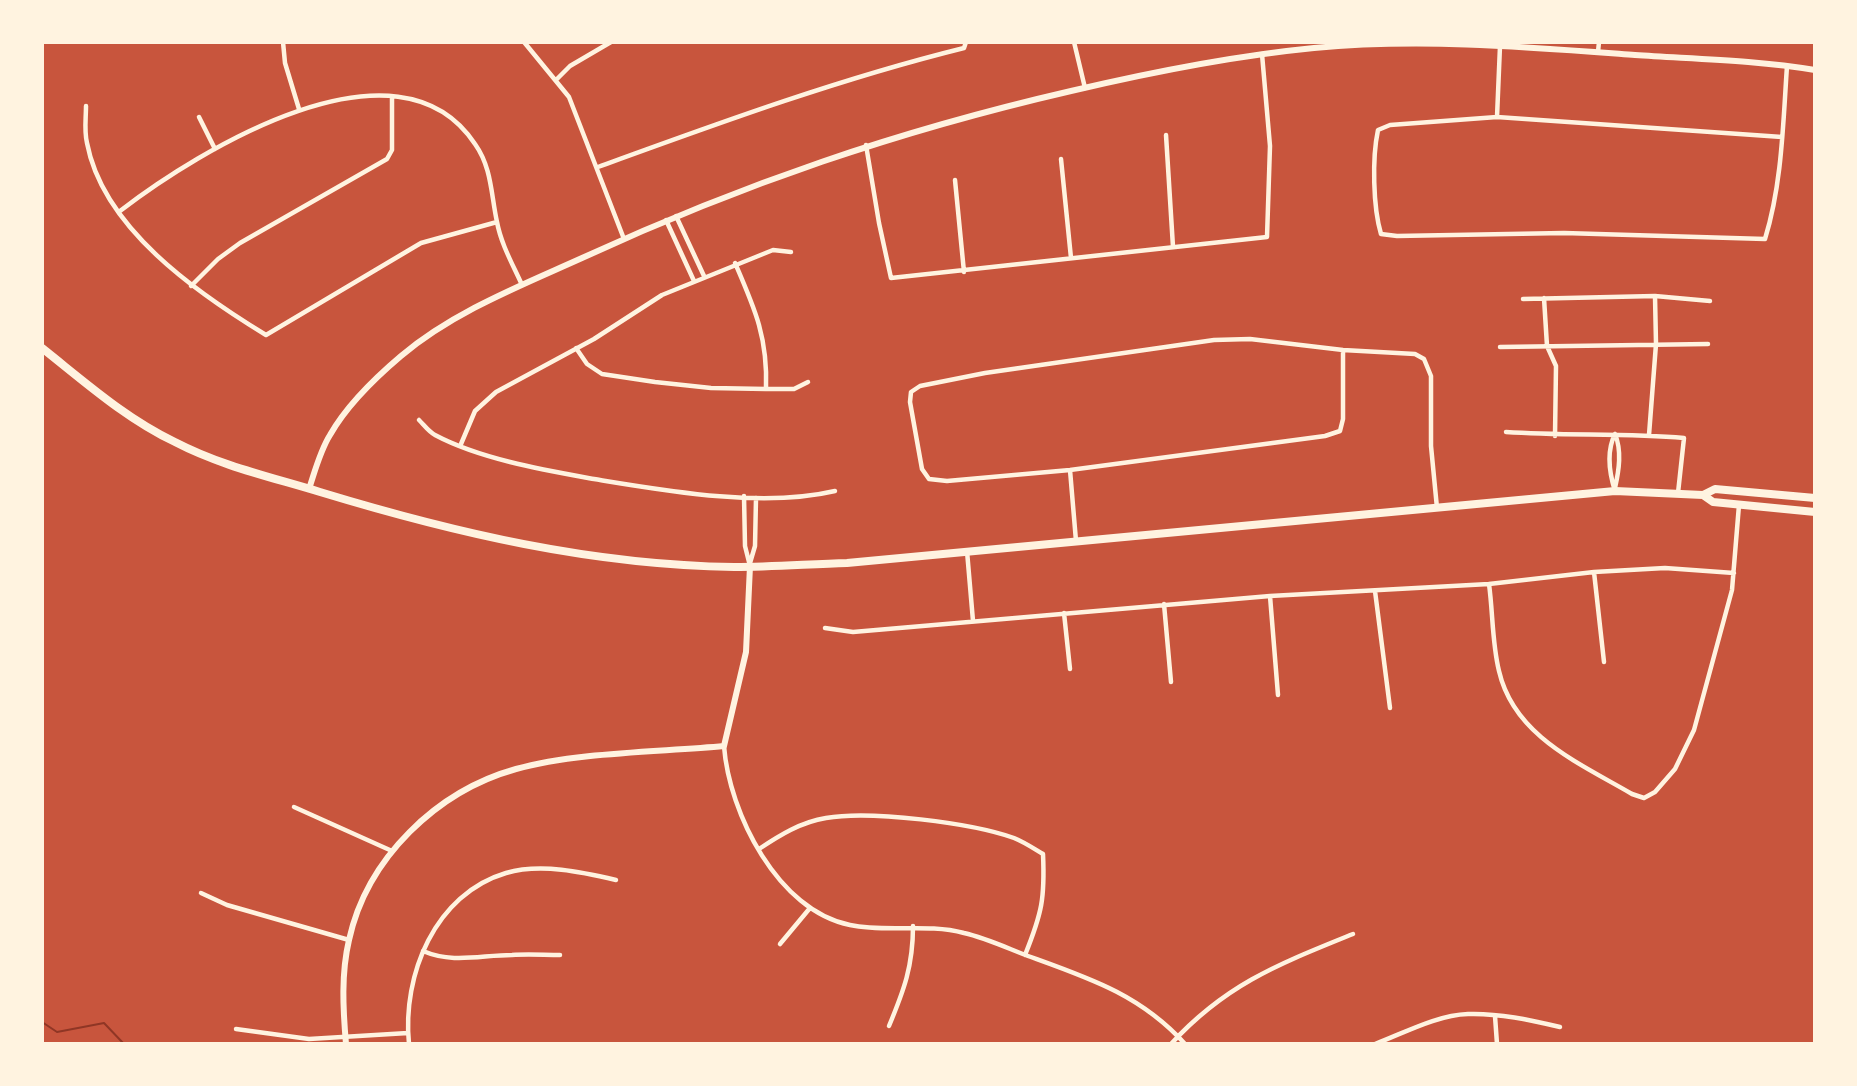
<!DOCTYPE html>
<style>
body{margin:0}
#map{position:relative;width:1857px;height:1086px;overflow:hidden;background:#c8553d;font-family:"Titillium Web",sans-serif}
canvas{display:block}
.frame{position:absolute;inset:0;border:44px solid #fff3e0;pointer-events:none}
</style>
<div id="map">
<canvas width="1857" height="1086"></canvas>
<div class="frame"></div>
</div>
<script>
const ctx = document.querySelector('canvas').getContext('2d');
ctx.lineJoin = 'round';
function trace(path, color, width, dash) {
  ctx.strokeStyle = color;
  ctx.lineWidth = width;
  ctx.lineCap = dash ? 'butt' : 'round';
  ctx.setLineDash(dash || []);
  ctx.stroke(path);
}
trace(new Path2D(`
 M42,1022l15,10 47,-9 20,21`), '#8f3625', 2);
trace(new Path2D(`
 M283,42l2,21 14,46
 M524,42l45,55 55,142
 M1074,42l11,46
 M1598,52l1,-10
 M557,79l13,-13 41,-24
 M86,106c0,12 -2,25 1,37 16,85 110,150 179,192l155,-92 76,-21
 M199,117l16,32
 M1497,117l3,-71
 M1166,135l7,112
 M1782,137l-285,-20 -107,8 -12,5c-6,28 -5,77 3,104l16,2 167,-3 201,6c17,-55 18,-115 22,-173
 M866,145l13,78 12,55 376,-41 3,-91 -8,-92
 M1061,159l10,99
 M598,167c121,-44 241,-88 366,-119l2,-6
 M955,180l9,92
 M120,211c78,-60 278,-184 355,-67 17,24 16,51 22,78 4,22 16,43 25,63
 M676,216l28,60
 M666,220l28,61
 M735,263c20,46 33,75 31,126
 M191,286l27,-27 22,-16 147,-84 5,-9v-53
 M1544,298l3,48 9,20 -1,70
 M1523,299l132,-3 55,5
 M1500,347l208,-3
 M576,348l11,16 15,10 53,8 56,6 55,1h28l14,-7
 M1343,350v69l-3,12 -15,5 -255,34 -123,11 -18,-2 -7,-10 -12,-67 1,-10 9,-6 65,-13 229,-33 36,-1 93,11 72,4 9,5 7,17v70l6,62
 M419,420c5,5 10,12 16,15 45,24 109,35 159,44 73,12 169,29 241,12
 M1506,432c60,4 119,1 178,6l-6,55
 M1615,434c-9,18 -6,38 0,57
 M1615,434c7,17 4,36 0,54
 M1649,435l7,-91 -1,-48
 M461,444l14,-33 21,-19 98,-53 68,-44 111,-45 18,2
 M1070,470l6,71
 M744,496l1,50 5,20
 M967,551l6,70
 M750,563l5,-17 1,-48
 M1594,572l10,90
 M1489,584c4,29 3,59 10,87 15,65 80,92 133,123l12,4 11,-6 20,-23 19,-39 38,-140 7,-85
 M1375,591l15,117
 M1270,596l8,99
 M1164,604l7,78
 M1064,613l6,56
 M825,628l28,4 417,-36 219,-12 105,-12 71,-4 69,5
 M724,746c5,67 54,165 126,179 38,8 76,-2 114,8 22,5 43,15 64,23 61,22 113,39 157,88
 M294,807l98,44
 M759,849c21,-14 42,-27 67,-31 44,-8 146,5 188,20 10,4 19,10 29,16 2,44 -1,59 -18,101
 M201,893l26,12 122,35
 M780,944l30,-36
 M423,951c30,13 58,4 89,4 16,-1 32,0 48,0
 M1495,1016l2,28
 M889,1026c15,-36 24,-60 24,-100
 M236,1029l73,10 99,-6
 M409,1044c-7,-69 26,-150 97,-171 35,-10 76,-1 110,7
 M1171,1044c55,-60 108,-80 182,-110
 M1375,1044c29,-11 62,-29 93,-30 31,-1 62,6 92,13`), '#fff3e0', 4.5);
trace(new Path2D(`
 M309,489c6,-18 11,-38 21,-54 17,-30 45,-57 71,-79 52,-44 119,-70 181,-98 161,-74 316,-127 489,-167 81,-19 161,-35 243,-43 107,-10 214,-1 321,7 59,4 121,5 180,15
 M346,1044c-3,-35 -5,-70 3,-104 18,-82 88,-149 167,-171 60,-17 144,-17 208,-23l22,-94 4,-86`), '#fff3e0', 6);
trace(new Path2D(`
 M42,348c43,34 83,70 133,94 46,24 96,35 145,50 135,41 272,73 414,75 38,0 76,-3 113,-4l768,-72 88,4 10,7 102,10
 M1703,495l12,-6 100,9`), '#fff3e0', 8);
</script>
